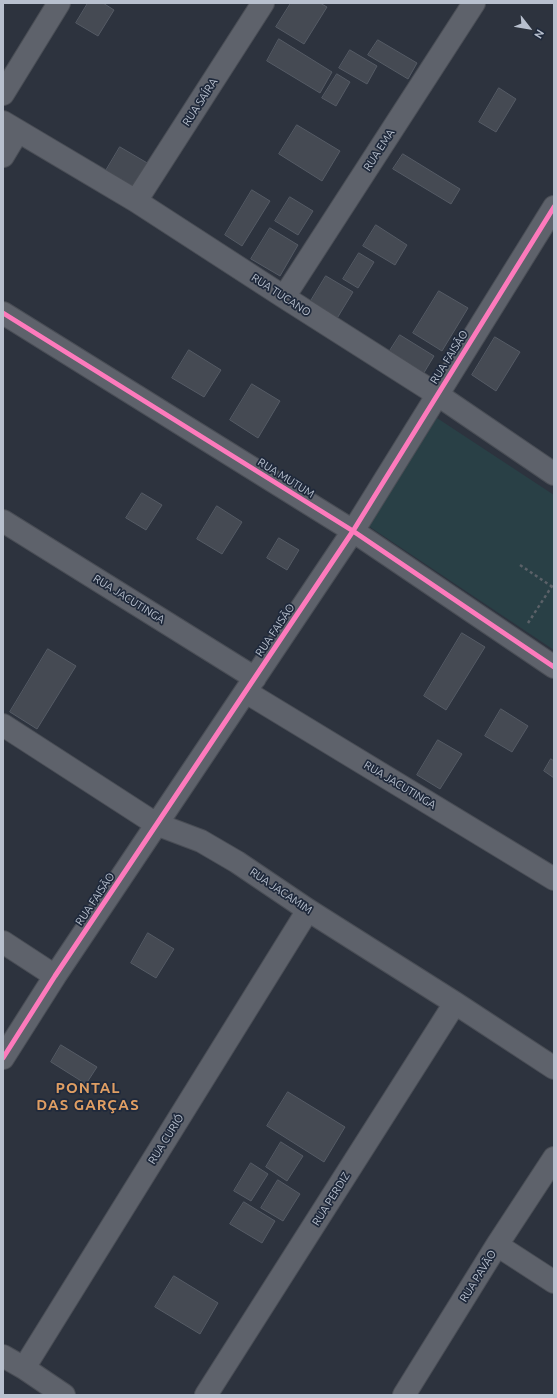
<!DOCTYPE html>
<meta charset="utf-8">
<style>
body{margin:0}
#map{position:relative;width:557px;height:1398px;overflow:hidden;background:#2d333e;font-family:Ubuntu,sans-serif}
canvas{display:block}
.frame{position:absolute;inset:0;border:4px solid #b8c0ce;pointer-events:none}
.north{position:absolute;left:509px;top:8px;width:40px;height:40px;-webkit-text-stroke:3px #1f293b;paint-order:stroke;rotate:121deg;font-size:11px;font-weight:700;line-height:16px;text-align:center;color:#b8c0ce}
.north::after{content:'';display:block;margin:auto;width:14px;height:18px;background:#b8c0ce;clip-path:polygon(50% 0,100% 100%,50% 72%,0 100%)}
</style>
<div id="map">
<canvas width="557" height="1398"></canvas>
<div class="frame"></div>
<div class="north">N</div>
</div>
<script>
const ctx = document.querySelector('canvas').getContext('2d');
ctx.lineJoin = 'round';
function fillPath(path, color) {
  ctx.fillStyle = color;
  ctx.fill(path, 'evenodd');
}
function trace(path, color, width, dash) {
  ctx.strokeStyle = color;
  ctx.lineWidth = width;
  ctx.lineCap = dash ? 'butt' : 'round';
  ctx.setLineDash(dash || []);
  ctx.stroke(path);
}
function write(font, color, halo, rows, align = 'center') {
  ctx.font = font + ' Ubuntu,sans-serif';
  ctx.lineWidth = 3.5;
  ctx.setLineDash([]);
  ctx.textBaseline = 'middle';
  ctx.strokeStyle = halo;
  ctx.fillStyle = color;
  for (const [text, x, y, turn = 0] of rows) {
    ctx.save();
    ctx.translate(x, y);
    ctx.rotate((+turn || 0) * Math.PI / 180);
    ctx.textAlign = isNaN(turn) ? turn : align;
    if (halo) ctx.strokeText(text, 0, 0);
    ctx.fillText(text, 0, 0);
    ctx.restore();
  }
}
fillPath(new Path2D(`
 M437,418l117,77v155l-187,-125z`), '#294046');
const building = new Path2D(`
 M88,3h15l11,7 -16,26 -22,-13z
 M291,3h29l7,4 -23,37 -28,-17z
 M279,39l53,33 -12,21 -53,-32z
 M378,40l39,23 -9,16 -40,-24z
 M350,50l27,16 -10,18 -28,-16z
 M337,74l13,8 -14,24 -14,-8z
 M499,88l17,11 -20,33 -17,-10z
 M297,125l43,26 -18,30 -43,-27z
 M120,147l29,17 -16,27 -29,-17z
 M403,154l57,35 -9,15 -58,-35z
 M252,190l18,11 -28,45 -17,-11z
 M290,197l23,14 -15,24 -23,-14z
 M376,225l31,20 -12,20 -32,-19z
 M270,228l28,17 -18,31 -29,-17z
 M359,253l15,9 -16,26 -15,-9z
 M326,276l27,16 -17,28 -27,-16z
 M439,291l29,17 -26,43 -29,-18z
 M400,335l34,21 -15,25 -35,-21z
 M495,337l25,15 -24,39 -24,-16z
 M189,350l32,20 -17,27 -32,-19z
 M252,384l28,17 -22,37 -28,-18z
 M142,493l20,12 -16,25 -20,-12z
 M217,506l25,16 -20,32 -25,-15z
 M279,538l20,12 -12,20 -20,-12z
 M462,633l23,14 -39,63 -22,-14z
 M48,649l28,17 -39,63 -27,-17z
 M501,709l27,17 -16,26 -27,-16z
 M438,740l24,14 -22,35 -23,-14z
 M551,759l3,2v17l-10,-7z
 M148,933l26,16 -18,29 -25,-15z
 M61,1045l36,22 -11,17 -35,-22z
 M288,1092l57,35 -21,35 -57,-36z
 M281,1142l22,14 -16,25 -21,-14z
 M251,1163l17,11 -17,27 -17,-10z
 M278,1180l22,14 -17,27 -22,-13z
 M244,1202l31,19 -13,22 -32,-19z
 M174,1276l44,27 -18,31 -45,-27z`);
fillPath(building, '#454a53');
trace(building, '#555b65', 1);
const minor = new Path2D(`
 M3,94l56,-91
 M3,122l133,79 148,96 154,98 116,79
 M3,156l15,-25
 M136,201l127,-198
 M284,297l190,-294
 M3,313l350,218 201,136
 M3,521l252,157
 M246,692l308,187
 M3,725l153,99 45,17 36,21 71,48 147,93 99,65
 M3,942l52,34
 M3,1058l52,-82 298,-445 201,-324
 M497,1245l57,37
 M3,1356l21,12 40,27
 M24,1368l284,-458
 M206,1395l249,-392
 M404,1395l93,-150 57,-87`);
trace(minor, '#4a4e56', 24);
trace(new Path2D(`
 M520,565l34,23
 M528,623l26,-40`), '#5b6168', 2.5, [3, 3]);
trace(minor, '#5e626b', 22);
trace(new Path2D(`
 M3,313l350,218 201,136
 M3,1058l52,-82 298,-445 201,-324`), '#fd7abc', 5);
write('11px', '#b8c0ce', '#1f293b', [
 ["RUA SAÍRA",200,102,-57],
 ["RUA EMA",379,150,-57],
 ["RUA TUCANO",281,295,33],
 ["RUA FAISÃO",449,357,-58],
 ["RUA MUTUM",286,478,32],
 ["RUA JACUTINGA",129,599,32],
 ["RUA FAISÃO",275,630,-56],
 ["RUA JACUTINGA",400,785,31],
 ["RUA JACAMIM",281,891,34],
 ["RUA FAISÃO",95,899,-56],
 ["RUA CURIÓ",166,1139,-58],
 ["RUA PERDIZ",331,1199,-58],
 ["RUA PAVÃO",478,1276,-58]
]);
ctx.letterSpacing = '1px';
write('bold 15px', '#df9e63', '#1f293b', [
 ["PONTAL",88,1088],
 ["DAS GARÇAS",88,1105]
]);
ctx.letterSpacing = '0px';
</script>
